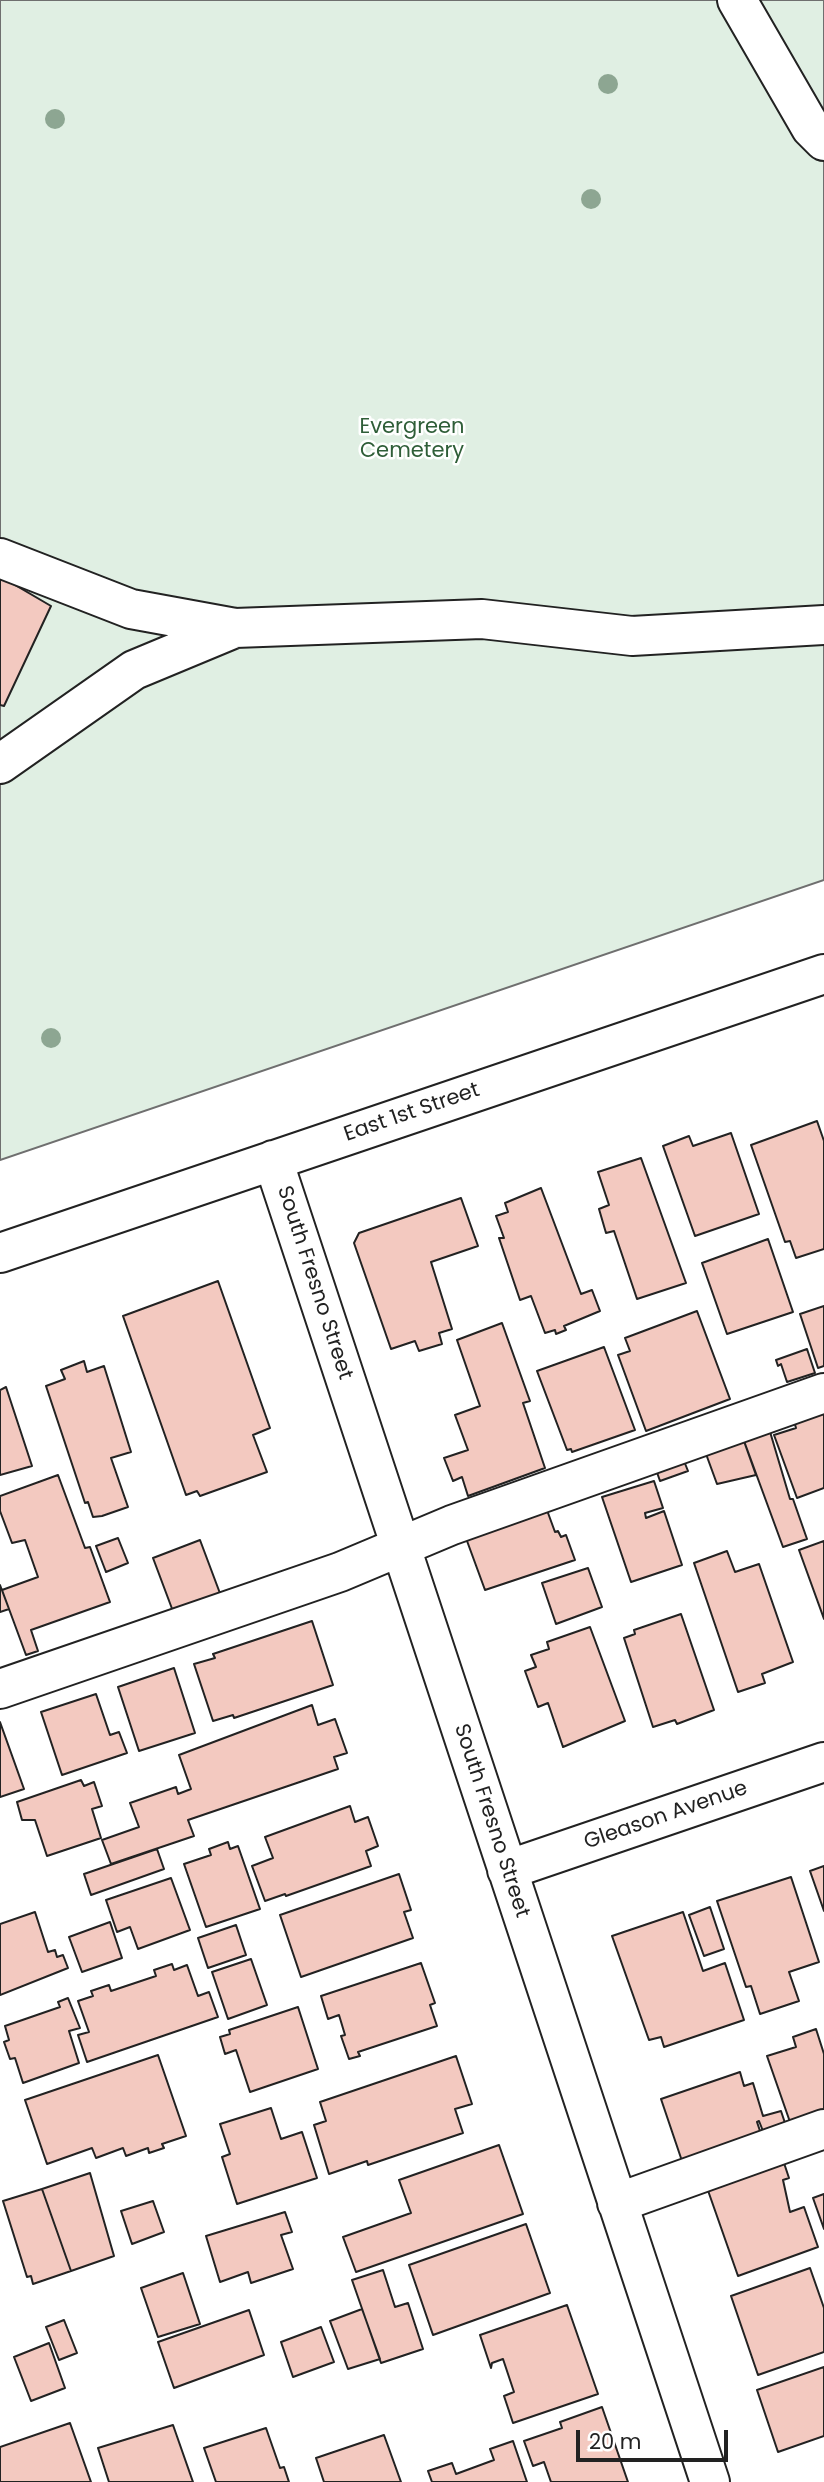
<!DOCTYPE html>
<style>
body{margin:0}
#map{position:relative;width:824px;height:2482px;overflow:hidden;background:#fff;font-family:Poppins,sans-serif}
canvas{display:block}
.scale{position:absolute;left:576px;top:2430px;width:152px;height:32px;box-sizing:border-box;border:4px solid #222;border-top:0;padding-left:9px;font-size:21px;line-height:24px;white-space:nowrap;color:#222;-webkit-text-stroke:5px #fff;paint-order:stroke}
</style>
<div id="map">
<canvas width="824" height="2482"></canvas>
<div class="scale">20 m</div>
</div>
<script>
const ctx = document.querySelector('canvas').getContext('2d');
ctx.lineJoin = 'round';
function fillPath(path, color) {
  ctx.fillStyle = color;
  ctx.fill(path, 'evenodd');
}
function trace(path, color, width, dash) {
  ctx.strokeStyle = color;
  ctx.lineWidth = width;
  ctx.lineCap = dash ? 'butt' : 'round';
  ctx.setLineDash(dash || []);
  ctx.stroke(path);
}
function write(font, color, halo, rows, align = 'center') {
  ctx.font = font + ' Poppins,sans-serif';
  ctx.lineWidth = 5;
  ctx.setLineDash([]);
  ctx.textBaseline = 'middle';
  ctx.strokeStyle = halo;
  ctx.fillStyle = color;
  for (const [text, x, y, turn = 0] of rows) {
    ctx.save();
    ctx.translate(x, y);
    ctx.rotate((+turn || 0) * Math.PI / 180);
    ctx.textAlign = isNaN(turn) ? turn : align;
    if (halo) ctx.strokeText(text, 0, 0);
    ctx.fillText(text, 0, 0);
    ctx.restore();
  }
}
const green = new Path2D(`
 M0,0h824v880l-824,280z`);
fillPath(green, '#e0efe3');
trace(green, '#6f6f6f', 2);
const building = new Path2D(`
 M0,576l51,30 -47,100 -4,-1z
 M817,1121l7,20v108l-28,9 -6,-17 -5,1 -34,-97z
 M731,1133l28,81 -64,22 -32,-90 26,-10 4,10z
 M641,1158l45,125 -49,16 -23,-68 -8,2 -7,-24 10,-4 -11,-33z
 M541,1188l40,106 11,-4 8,21 -36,15 2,4 -10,4 -1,-4 -10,3 -14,-37 -11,4 -21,-62h5l-8,-22 12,-4 -3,-9z
 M461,1198l17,48 -47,16 21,67 -13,4 3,11 -23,7 -4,-10 -24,8 -37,-106 5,-10z
 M768,1239l25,73 -66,22 -25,-71z
 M218,1281l52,147 -17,7 14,37 -67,24 -3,-5 -11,4 -63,-179z
 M824,1306v60l-6,2 -18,-54z
 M697,1311l33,88 -84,32 -28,-76 12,-4 -5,-13z
 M502,1323l28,78 -7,2 22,65 -77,28 -6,-19 -9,4 -9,-23 24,-8 -13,-35 25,-9 -23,-66z
 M604,1347l31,83 -63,22 -1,-3 -4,1 -30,-79z
 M807,1349l8,24 -28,9 -6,-18 -3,2 -2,-6z
 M84,1361l3,11 17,-6 27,86 -20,6 17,49 -26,9 -9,1 -5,-15 -3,1 -39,-117 19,-7 -4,-9z
 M6,1387l26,79 -32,9v-85z
 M824,1403v85l-27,10 -23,-63 22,-7 -4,-14z
 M768,1425l22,74h3l14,40 -24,8 -43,-117z
 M740,1430l16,45 -39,9 -15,-41z
 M680,1451l8,20 -28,10 -7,-20z
 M58,1475l27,73 5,-1 20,55 -79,28 7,21 -12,4 -24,-65 36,-13 -13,-37 -13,3 -12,-32v-15z
 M654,1481l9,27 -18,5 1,5 18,-7 18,54 -51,17 -29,-85z
 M544,1502l11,30 3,-1 3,6 5,-2 9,25 -90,30 -22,-60z
 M118,1538l10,25 -22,9 -10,-26z
 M200,1540l21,56 -47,18 -21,-56z
 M824,1541v78l-25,-69z
 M727,1551l8,21 24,-8 34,98 -31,12 3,9 -27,9 -44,-129z
 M588,1568l14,39 -46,17 -14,-41z
 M0,1585l9,24 -9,3z
 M681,1614l33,96 -37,14 -2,-4 -22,7 -29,-89 11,-4 -1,-4z
 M312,1621l21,64 -99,33 -1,-3 -20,6 -19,-57 21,-6 -2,-4z
 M590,1627l35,94 -62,26 -15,-44 -10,4 -13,-36 11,-4 -5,-12 18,-6 -2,-7z
 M174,1668l21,65 -56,18 -21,-64z
 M96,1694l14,41 9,-3 8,21 -65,22 -21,-63z
 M312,1705l6,20 17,-6 12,34 -13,4 4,12 -150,51 6,16 -83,28 -9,-24 37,-13 -9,-24 46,-16 2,7 13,-5 -12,-34z
 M0,1722l24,67 -24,8z
 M81,1780l3,6 10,-4 8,24 -10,3 9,29 -54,18 -12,-36h-13l-5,-18z
 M350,1806l5,16 13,-5 10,29 -12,5 5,15 -85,30 -1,-2 -20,7 -13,-35 21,-8 -8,-21z
 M228,1842l2,7 8,-3 22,63 -54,18 -22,-63 27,-9 -2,-6z
 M157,1849l7,20 -73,26 -7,-21z
 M824,1866v45l-14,-40z
 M399,1874l12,36 -7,2 9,26 -112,39 -21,-62z
 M791,1877l28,85 -30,10 10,29 -39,13 -9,-28 -5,1 -29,-86z
 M171,1878l19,52 -52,19 -8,-22 -13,5 -11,-32z
 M710,1907l14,42 -20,7 -15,-41z
 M35,1912l13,40 7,-2 2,7 6,-2 5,13 -68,27v-71z
 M683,1912l20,59 22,-8 19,57 -80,27 -3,-10 -12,3 -37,-104z
 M110,1922l12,36 -40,14 -13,-35z
 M236,1925l10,30 -38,13 -10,-30z
 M251,1959l16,46 -39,14 -16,-47z
 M421,1963l14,40 -5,2 7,21 -79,26 2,4 -11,3 -8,-23 4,-1 -6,-20 -11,4 -7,-23z
 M172,1964l2,6 13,-5 11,31 11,-4 9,25 -131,45 -9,-27 11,-3 -11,-31 15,-5 -2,-5 18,-6 2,6 45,-15 -2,-6z
 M68,1998l12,30 -11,3 10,32 -56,20 -8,-25 -5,1 -6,-17 5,-2 -4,-14 55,-19 -2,-5z
 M298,2007l20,62 -68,23 -14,-42 -11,4 -5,-17 10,-3 -1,-4z
 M816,2029l8,25v57l-34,11 -23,-66 29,-9 -3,-10z
 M158,2055l28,81 -24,8 2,4 -15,5 -1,-5 -22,8 -3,-8 -27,10 -4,-10 -45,16 -22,-64z
 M456,2056l16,48 -17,5 8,24 -95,32 -1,-4 -38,13 -15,-49 12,-4 -6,-19z
 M740,2072l4,14 9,-3 10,33 18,-5 6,18 -22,7 -6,-15 -2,1 5,15 -79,27 -22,-65z
 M271,2108l10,31 21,-7 15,46 -80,26 -15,-47 8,-3 -10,-30z
 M499,2145l24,69 -167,58 -13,-35 68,-24 -12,-33z
 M782,2157l7,21 -6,2 7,32 14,-5 14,40 -80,29 -33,-94z
 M90,2173l24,83 -43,15 -29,-82z
 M42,2189l29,82 -38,13 -2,-8 -4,1 -24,-76z
 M824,2194v35l-11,-31z
 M153,2201l11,31 -32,12 -11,-33z
 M285,2212l7,20 -11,3 12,34 -42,14 -3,-11 -28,10 -14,-46z
 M526,2224l24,69 -117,42 -24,-70z
 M810,2268l14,40v44l-66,23 -27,-79z
 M383,2270l12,37 13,-4 15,46 -42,14 -29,-83z
 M183,2273l17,51 -42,13 -17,-49z
 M567,2305l31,89 -85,29 -9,-27 10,-4 -11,-33 -11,4 -1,5 -11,-33z
 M362,2309l18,50 -32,10 -18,-48z
 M249,2310l15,45 -90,33 -16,-46z
 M64,2320l13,33 -18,7 -13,-33z
 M321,2327l13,35 -41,15 -12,-35z
 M49,2343l16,45 -34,13 -17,-44z
 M824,2367v69l-46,16 -21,-62z
 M602,2407l26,75h-77l-7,-20 -11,4 -9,-25 38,-13 -2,-6z
 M70,2423l21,59h-91v-35z
 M173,2425l20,57h-84l-11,-34z
 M266,2428l14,40 4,-1 5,15h-73l-12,-34z
 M384,2435l17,47h-77l-8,-24z
 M513,2441l14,41h-95l-4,-11 24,-8 4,11 38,-14 -4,-11z`);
fillPath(building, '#f3c9c0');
trace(building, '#222', 2);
const minor = new Path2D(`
 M737,0l74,128 13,13
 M0,558l131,51 104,19
 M0,764l134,-94 101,-42 247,-9 150,17 192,-11
 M273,1160l437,1322
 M0,1253l824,-279
 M0,1689l340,-117 112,-47 372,-132
 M507,1870l317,-108
 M617,2203l207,-74`);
trace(minor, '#222', 42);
trace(minor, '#fff', 38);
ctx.fillStyle = '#8da692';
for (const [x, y] of [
 [608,84],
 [55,119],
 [591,199],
 [51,1038]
]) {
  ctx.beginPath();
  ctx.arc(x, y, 10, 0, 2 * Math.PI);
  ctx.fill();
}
write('21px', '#2f5e38', '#fff', [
 ["Evergreen",412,428],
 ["Cemetery",412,452]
]);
write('21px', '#222', '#fff', [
 ["East 1st Street",412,1113,-19],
 ["South Fresno Street",314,1283,72],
 ["Gleason Avenue",666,1816,-19],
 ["South Fresno Street",491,1821,72]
]);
</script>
